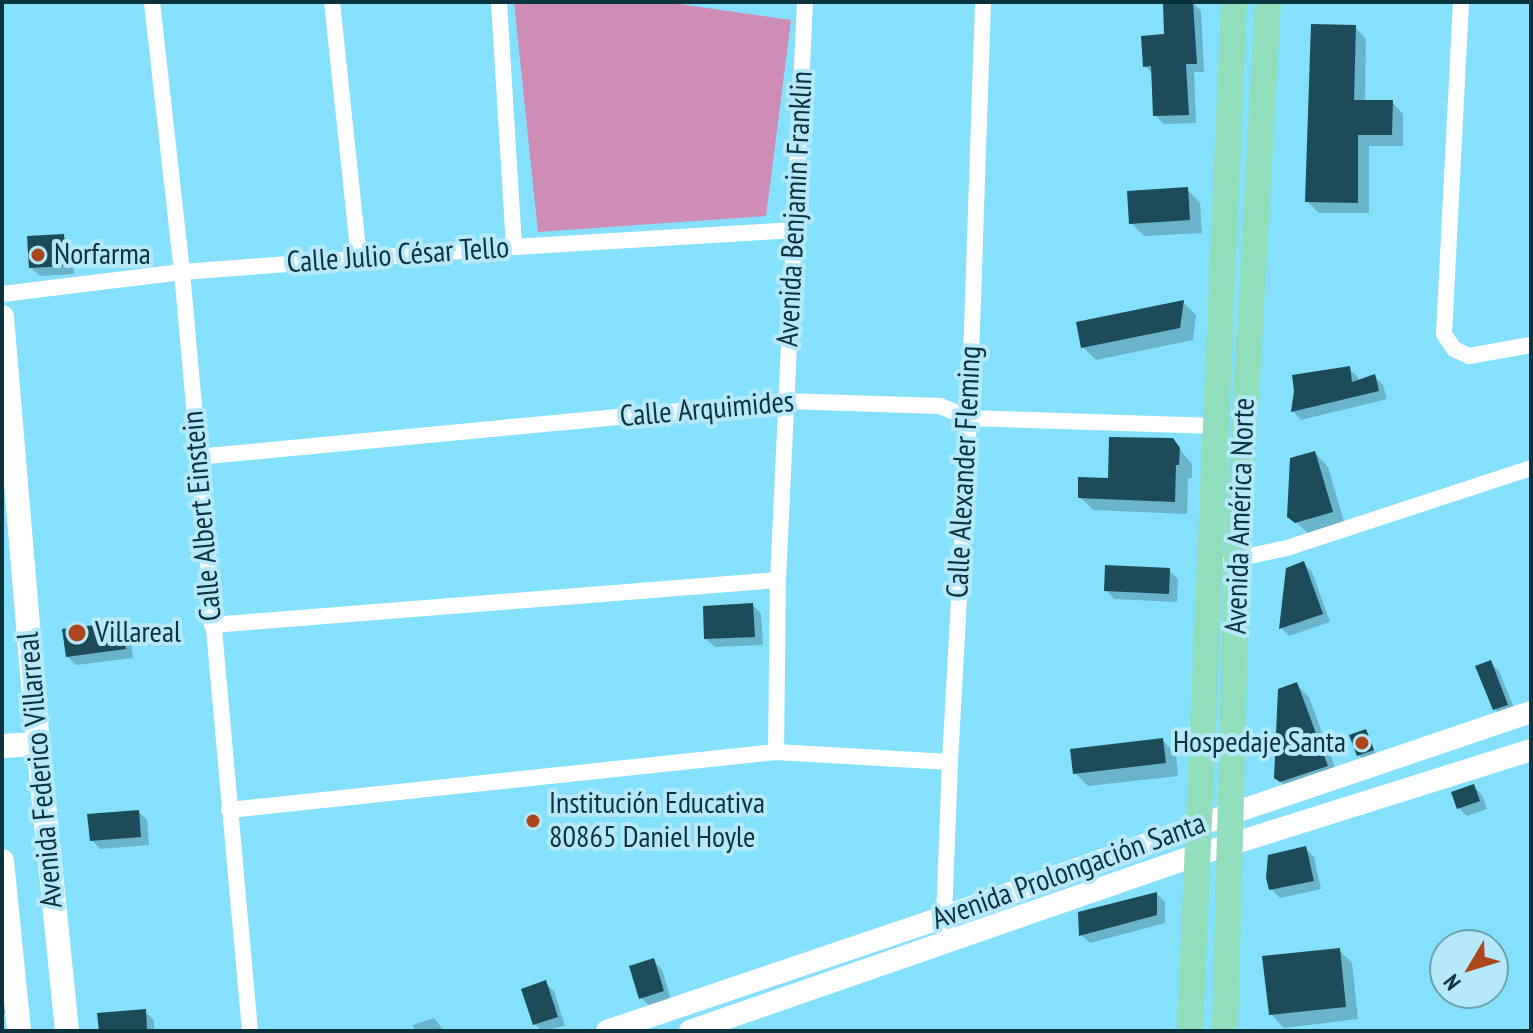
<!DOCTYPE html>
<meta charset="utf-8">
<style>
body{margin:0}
#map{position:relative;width:1533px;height:1033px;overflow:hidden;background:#85e0fe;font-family:"PT Sans Narrow",sans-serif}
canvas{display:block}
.frame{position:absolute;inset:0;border:4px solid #0a333e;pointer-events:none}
.north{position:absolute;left:1429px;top:929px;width:80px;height:80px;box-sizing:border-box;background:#b5e8fa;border:2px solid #71a0af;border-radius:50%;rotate:232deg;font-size:22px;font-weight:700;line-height:32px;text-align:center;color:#0a333e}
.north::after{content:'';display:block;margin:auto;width:28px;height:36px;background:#ac461b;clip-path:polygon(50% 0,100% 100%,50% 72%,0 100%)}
</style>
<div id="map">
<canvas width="1533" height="1033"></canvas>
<div class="frame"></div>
<div class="north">N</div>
</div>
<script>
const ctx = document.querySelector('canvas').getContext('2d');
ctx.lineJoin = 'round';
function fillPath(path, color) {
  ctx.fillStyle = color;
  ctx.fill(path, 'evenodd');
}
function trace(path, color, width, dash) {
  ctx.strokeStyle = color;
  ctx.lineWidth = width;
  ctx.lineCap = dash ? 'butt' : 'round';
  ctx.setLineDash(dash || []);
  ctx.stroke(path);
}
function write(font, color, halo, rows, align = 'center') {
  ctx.font = font + ' "PT Sans Narrow",sans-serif';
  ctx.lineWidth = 8;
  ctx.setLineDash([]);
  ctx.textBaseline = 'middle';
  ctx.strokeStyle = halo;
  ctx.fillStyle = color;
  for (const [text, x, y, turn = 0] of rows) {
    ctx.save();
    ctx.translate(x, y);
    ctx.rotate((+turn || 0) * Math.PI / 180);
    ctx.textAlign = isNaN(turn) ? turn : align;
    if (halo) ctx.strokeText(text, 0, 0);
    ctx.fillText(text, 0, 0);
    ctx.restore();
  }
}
fillPath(new Path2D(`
 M514,2h151l126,18 -25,196 -228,16z`), '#ce8db6');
fillPath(new Path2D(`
 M1192,2l9,9 3,61h-10l2,51 -32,1 -9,-9 -2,-41 -8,-8z
 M1355,27l11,12 -1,63h27l11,12v32h-34v67h-50l-12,-12z
 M1187,189l13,14 2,30 -58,3 -13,-13z
 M63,236l9,8 2,30 -34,2 -9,-8z
 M1183,302l13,13 -3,25 -97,20 -13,-13z
 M1349,369l9,8v5l17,-5 8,8 4,14 -86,21 -8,-9z
 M1172,440l20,24v14h-4l-1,36 -94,-4 -13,-13z
 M1315,453l13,14 17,58 -35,10 -21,-19z
 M1304,564l8,8 18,50 -41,14 -8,-8z
 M1169,570l9,9 -1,23 -63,-3 -8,-9z
 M753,605l8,9 2,31 -48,2 -9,-8z
 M121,624l9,8 3,26 -57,7 -9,-9z
 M1490,662l9,9 17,42 -13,5 -8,-9z
 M1297,685l12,12 30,81 -51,11 -12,-12z
 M1366,731l10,23 -14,5 -3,-4z
 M1162,740l14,14 2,22 -90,10 -13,-13z
 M1474,787l8,8 5,14 -20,7 -8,-8z
 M139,812l8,8 2,25 -49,4 -8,-9z
 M1305,848l9,9 7,32 -41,9 -9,-9z
 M2,877l14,136 -14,1z
 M1157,894l8,8v21l-75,20 -9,-8z
 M1339,950l13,13 6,56 -74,9 -13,-14z
 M653,961l9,8 9,31 -21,6 -9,-8z
 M545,983l9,8 11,35 -23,5 -7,-7z
 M145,1012l9,8v11h-53z
 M434,1018l10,13h-29l-2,-6z`), '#0003');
fillPath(new Path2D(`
 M1163,2h30l4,62h-11l3,51 -36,1 -2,-50 -8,1 -2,-31 23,-2z
 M1311,24l45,1 -2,75h39l-1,35h-34v68l-53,-1z
 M1188,187l2,33 -61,4 -2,-33z
 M64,234l2,32 -37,2 -2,-32z
 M1184,300l-4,28 -99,20 -5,-26z
 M1350,366l2,16 23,-8 4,17 -88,21 3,-21 -2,-16z
 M1109,437l64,1 7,10 -1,17h-3l-1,37 -97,-4v-21l30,1z
 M1315,451l18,61 -38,11 -8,-6 3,-59z
 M1304,561l19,53 -44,15 7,-61z
 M1105,565l65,3 -1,26 -65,-3z
 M753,603l2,34 -51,2 -1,-33z
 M122,622l4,27 -60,8 -4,-28z
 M1491,660l17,45 -15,5 -18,-44z
 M1297,682l31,84 -48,16 -6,-4 4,-89z
 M1366,729l8,21 -17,6 -8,-21z
 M1163,738l3,25 -93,11 -3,-25z
 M1474,784l6,17 -23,8 -6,-17z
 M139,810l2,27 -51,4 -3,-27z
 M1306,846l8,35 -45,9 -3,-12 2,-23z
 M1157,892v23l-78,21 -1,-24z
 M1340,948l6,59 -77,8 -7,-59z
 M654,958l10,33 -25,8 -10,-33z
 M546,980l12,37 -25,8 -12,-36z
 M146,1009l1,22h-48l-2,-18z`), '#1e4b59');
trace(new Path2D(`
 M152,2l30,270 68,759
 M332,2l27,257
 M499,2l15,245
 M1461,2l-17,332 10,15 15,7 62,-11
 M2,294l180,-22 332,-25 281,-17
 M197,457l589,-56 154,5 29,12 246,8
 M1231,560l56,-12 244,-80
 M212,625l566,-45
 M776,752l2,-172 27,-578
 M229,810l547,-58 174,10
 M947,925l-3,-8 6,-155 19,-344 14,-416`), '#fff', 16);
trace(new Path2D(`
 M607,1031l337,-114 289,-104 298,-101
 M690,1031l507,-176 334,-105`), '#fff', 22);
trace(new Path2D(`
 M2,317l36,427 29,287
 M2,746l36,-2
 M2,861l17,170`), '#fff', 24);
trace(new Path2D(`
 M1190,1031l44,-1029
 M1225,1031l12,-472 31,-557`), '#92ddbc', 26);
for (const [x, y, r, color] of [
 [38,255,8,"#ac461b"],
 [77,633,10,"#ac461b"],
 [1362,743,8,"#ac461b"],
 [533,821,8,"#ac461b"]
]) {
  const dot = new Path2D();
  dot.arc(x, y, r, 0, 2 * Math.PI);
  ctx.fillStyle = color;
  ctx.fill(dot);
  trace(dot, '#b5e8fa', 3);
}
write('30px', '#0a333e', '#b5e8fa', [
 ["Avenida Benjamin Franklin",796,209,-87],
 ["Calle Julio César Tello",398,256,-4],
 ["Calle Arquimides",707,410,-5],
 ["Calle Alexander Fleming",965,472,-87],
 ["Calle Albert Einstein",203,516,-95],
 ["Avenida América Norte",1241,516,-88],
 ["Avenida Federico Villarreal",41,770,-95],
 ["Avenida Prolongación Santa",1069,872,-20]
]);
write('30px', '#0a333e', '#b5e8fa', [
 ["Norfarma",54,255],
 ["Villareal",95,633],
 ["Hospedaje Santa",1346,743,"right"],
 ["Institución Educativa",549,804],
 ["80865 Daniel Hoyle",549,838]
], 'left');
</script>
